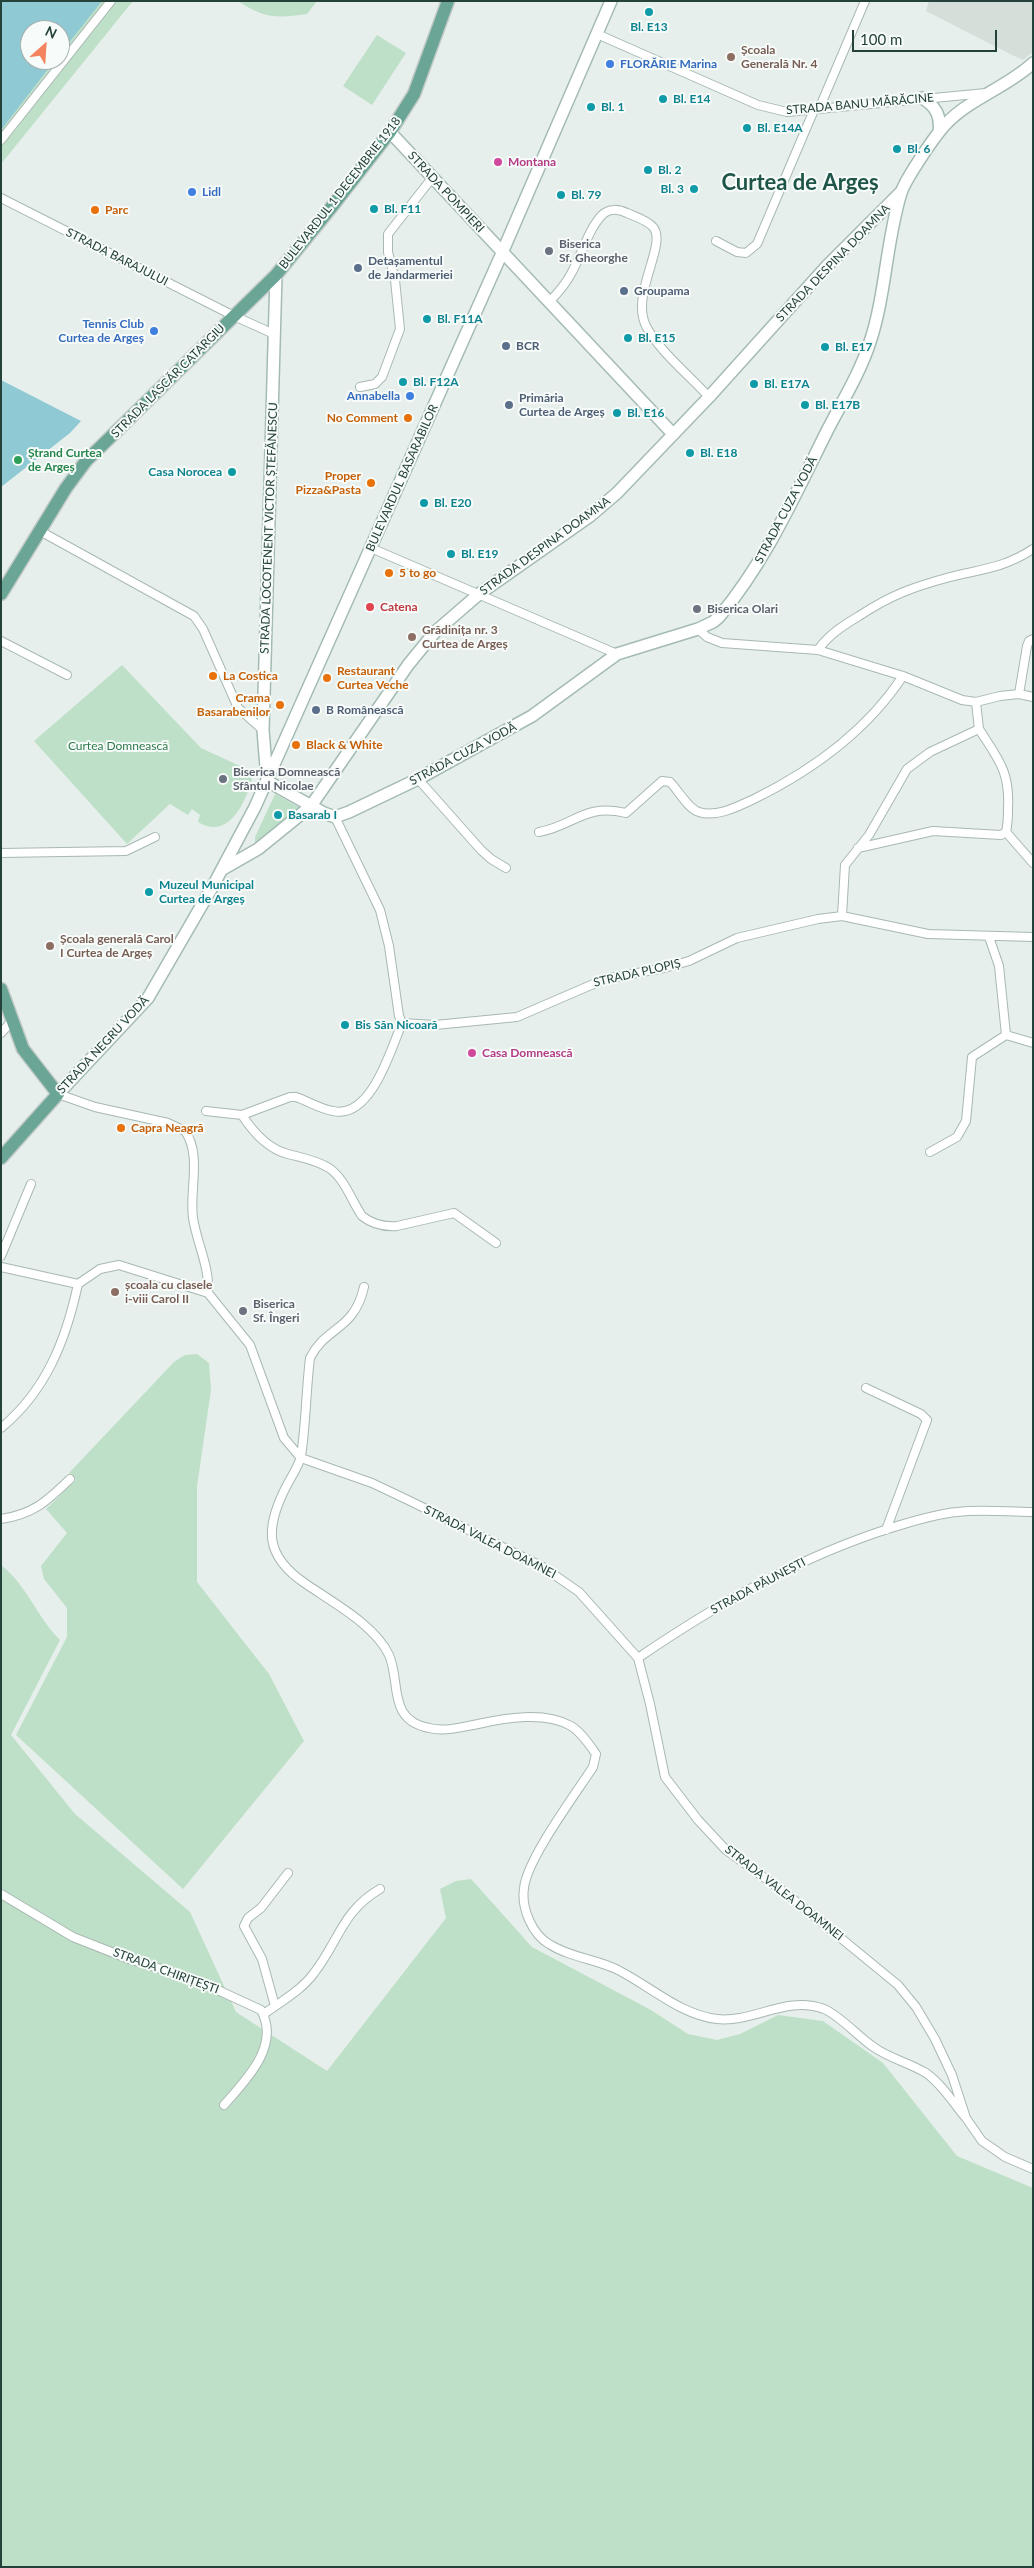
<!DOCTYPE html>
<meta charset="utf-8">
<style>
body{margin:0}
#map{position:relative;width:1034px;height:2568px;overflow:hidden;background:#e6efeb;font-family:Lato,sans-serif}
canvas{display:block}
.frame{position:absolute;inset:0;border:2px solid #24423a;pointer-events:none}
.north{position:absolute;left:20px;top:20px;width:50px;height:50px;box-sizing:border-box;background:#f7fbf9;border:1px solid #a3b1ad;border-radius:50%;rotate:26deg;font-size:14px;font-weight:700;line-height:20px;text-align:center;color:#24423a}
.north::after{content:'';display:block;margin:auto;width:18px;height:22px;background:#f4845f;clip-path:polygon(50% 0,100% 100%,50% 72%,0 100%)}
.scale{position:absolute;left:852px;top:30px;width:145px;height:22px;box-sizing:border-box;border:2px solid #24423a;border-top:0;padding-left:6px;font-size:15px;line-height:18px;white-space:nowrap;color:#24423a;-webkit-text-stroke:4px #f7fbf9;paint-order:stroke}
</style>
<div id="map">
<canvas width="1034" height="2568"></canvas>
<div class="frame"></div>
<div class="north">N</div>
<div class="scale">100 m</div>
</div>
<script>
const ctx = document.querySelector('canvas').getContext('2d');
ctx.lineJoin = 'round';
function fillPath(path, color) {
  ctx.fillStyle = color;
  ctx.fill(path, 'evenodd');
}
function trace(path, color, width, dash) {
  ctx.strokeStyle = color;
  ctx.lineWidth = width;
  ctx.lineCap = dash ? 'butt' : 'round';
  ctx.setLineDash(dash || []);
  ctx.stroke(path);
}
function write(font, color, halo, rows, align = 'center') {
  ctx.font = font + ' Lato,sans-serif';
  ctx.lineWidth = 4;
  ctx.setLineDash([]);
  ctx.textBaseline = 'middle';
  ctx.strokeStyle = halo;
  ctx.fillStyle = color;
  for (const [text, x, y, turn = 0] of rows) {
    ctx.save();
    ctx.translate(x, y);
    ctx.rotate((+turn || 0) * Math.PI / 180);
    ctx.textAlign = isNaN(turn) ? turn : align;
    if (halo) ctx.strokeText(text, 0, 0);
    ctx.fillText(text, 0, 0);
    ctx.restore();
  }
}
fillPath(new Path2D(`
 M929,1h104v51l-10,8 -13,-6 -84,-43z`), '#d4dfda');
fillPath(new Path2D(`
 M1,1h132l-132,163zM30,30h30v30h-30z
 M238,1h79l-10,13c-29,4 -43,5 -69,-13z
 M377,35l29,18 -34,52 -29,-19z
 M122,665l79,83 50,23 2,3c-5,24 -23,68 -55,48l2,-7 -8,-6 -4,6 -18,-11 -43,40 -93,-103z
 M275,794l25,14 -41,36h-4v-7z
 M197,1354l12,9 2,27 -14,96v96l72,92 35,67 -121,148 -167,-154 51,-98v-29l-23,-29 -3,-13 26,-33 -21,-24 30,-29 -7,-7 105,-111 11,-7z
 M1,1565c25,19 36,52 59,75l-49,95 64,79 115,98 46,100 91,59 119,-153 -6,-29 16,-8 15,-2 61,68 119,63 37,24 29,6 23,-6 38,-19 45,6 60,42 74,93 76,32v379h-1032z`), '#bfe0c8');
fillPath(new Path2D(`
 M1,1h101l-42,53v-24h-30v30h25l-54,70z
 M1,380l80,41 -11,12 -69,54z`), '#8ec9d4');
const street = new Path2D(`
 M597,34l161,71 29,7 199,-19
 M819,109l46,-108
 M1,140l110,-139
 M1,198l233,118 40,18
 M716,241l21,11 9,1 11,-9 57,-134
 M549,302c9,-9 17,-18 23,-30 10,-18 16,-42 30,-57 7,-7 17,-6 25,-2 9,4 20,7 26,14 15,17 -23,67 -7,99 13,25 44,50 63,71
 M360,387l15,-3 7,-7 18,-48 -5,-49 -7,-28v-18l44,-56
 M40,531l154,85 9,13 35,79 25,22
 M371,548l246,106
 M698,629l9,8 15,6 96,7 85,26 59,24 14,2 24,-6 19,-2 14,3
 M1,641l66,34
 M818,650c10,-15 26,-25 41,-34 32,-21 54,-29 91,-39 32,-8 54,-9 83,-28
 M1019,694l8,-48 2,-5 4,-2
 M418,779l63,71 10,9 15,9
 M539,832c35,-6 45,-29 87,-19l36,-32 8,1c9,9 18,27 29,30 17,6 40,-6 55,-13 59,-29 112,-67 149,-123
 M1006,832l27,31
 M858,848l75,-17 68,4 5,-3c2,-8 2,-15 2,-24 2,-37 -10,-49 -29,-79
 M1,853l125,-2 29,-14
 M842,916l3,-51 24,-30 38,-66 23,-17 49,-23 -3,-27
 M989,937l10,29 7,69
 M402,1023l33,2 82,-8 88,-38 59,-11 25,-7 48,-23 81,-19 24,-3 86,18 105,3
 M1,1033l11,-12
 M58,1094l37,13 73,16 17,8c17,24 4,60 8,87 4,26 17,49 15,75
 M206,1111l36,4 48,-18h6c12,4 24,12 37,14 38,9 58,-62 69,-88l-3,-7 -10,-70 -9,-36 -45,-93
 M242,1115c11,17 26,34 46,39 15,4 28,6 41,14 16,11 22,32 33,48 10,8 22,11 35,10l57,-13 42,30
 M930,1152l27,-15 9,-16 6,-64 34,-22 27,8
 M1,1256l30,-72
 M1,1267l77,17
 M78,1284l22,-15 19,-4 89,28 42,52 34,93 17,20 71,25 38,18 133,66 36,25 59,66 12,46 15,73 33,43 28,30 61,44 111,91 18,22 19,32 17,36 14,43 16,23 23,16 28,12
 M364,1287c-10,44 -38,39 -54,71 -4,32 -4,66 -9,98 -2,10 -10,21 -15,31 -21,41 -22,69 20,97 26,18 69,41 83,71 12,27 -2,65 40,73 16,4 33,-1 49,-4 27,-6 67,-13 93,2 10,6 18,18 25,28l-3,13c-18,28 -66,92 -69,121 -3,20 8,46 25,56 20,13 46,15 67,25 33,16 64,46 101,50 37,4 69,-24 107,-10 17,7 35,29 51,39 16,11 35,15 51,25 16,11 28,31 40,45
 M866,1388l55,26 6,6 -41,110
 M1,1428c45,-37 65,-88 77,-144
 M1,1519c33,-5 46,-18 69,-40
 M638,1658c79,-54 163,-102 256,-131 20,-6 41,-13 63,-15 25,-3 50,0 76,0
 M1,1894l72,43 56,22 67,21 65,30c20,36 -16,71 -37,95
 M275,2006l-13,-47 -18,-33 4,-8 13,-10 27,-35
 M264,2014c16,-12 38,-24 50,-41 25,-32 28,-62 66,-84`);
const secondary = new Path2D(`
 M922,98c14,8 19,18 17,34
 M390,132l283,302
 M267,780l-4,-50 13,-455
 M267,781l57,32 11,4 14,-5 69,-33 114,-63 85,-62 81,-25 15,-7 6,-5c47,-56 76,-122 108,-186 15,-29 33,-58 43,-89 16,-48 16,-101 31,-149 4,-13 28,-48 38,-61 24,-32 65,-42 94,-69
 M223,869l35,-20 53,-43 97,-141 27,-33 44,-38 111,-78 27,-23 92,-96 118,-131 74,-74
 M58,1094l90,-96 66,-114 41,-77 247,-554 109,-252`);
const primary = new Path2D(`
 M1,594l65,-106 20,-27 190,-186 54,-66 60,-77 24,-38 34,-93
 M1,989l22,60 35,45 -57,64`);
trace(street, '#a8b8b2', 10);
trace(secondary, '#a4bbb3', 14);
trace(primary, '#c2cac8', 15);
trace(street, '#fff', 8);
trace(secondary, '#fff', 11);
trace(primary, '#6aa596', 12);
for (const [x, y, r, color] of [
 [649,12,5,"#0f9aa8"],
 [731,57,5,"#8d6e63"],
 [610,64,5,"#3f7fe0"],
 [663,99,5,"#0f9aa8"],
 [591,107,5,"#0f9aa8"],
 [747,128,5,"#0f9aa8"],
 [897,149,5,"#0f9aa8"],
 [498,162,5,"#d1479c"],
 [648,170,5,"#0f9aa8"],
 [694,189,5,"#0f9aa8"],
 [192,192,5,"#3f7fe0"],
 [561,195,5,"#0f9aa8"],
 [374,209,5,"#0f9aa8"],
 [95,210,5,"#e8710a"],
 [549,251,5,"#6b7280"],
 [358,268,5,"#5c6f8a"],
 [624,291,5,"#5c6f8a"],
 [427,319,5,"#0f9aa8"],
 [154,331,5,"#3f7fe0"],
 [628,338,5,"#0f9aa8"],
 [506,346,5,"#5c6f8a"],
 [825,347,5,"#0f9aa8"],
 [403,382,5,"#0f9aa8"],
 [754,384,5,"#0f9aa8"],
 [410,396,5,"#3f7fe0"],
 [509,405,5,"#5c6f8a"],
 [805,405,5,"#0f9aa8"],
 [617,413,5,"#0f9aa8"],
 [408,418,5,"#e8710a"],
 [690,453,5,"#0f9aa8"],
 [18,460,5,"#2e9e5b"],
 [232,472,5,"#0f9aa8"],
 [371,483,5,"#e8710a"],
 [424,503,5,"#0f9aa8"],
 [451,554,5,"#0f9aa8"],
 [389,573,5,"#e8710a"],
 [370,607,5,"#e0444e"],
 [697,609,5,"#6b7280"],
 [412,637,5,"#8d6e63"],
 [213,676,5,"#e8710a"],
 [327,678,5,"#e8710a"],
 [280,705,5,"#e8710a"],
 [316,710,5,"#5c6f8a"],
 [296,745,5,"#e8710a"],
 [223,779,5,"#6b7280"],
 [278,815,5,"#0f9aa8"],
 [149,892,5,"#0f9aa8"],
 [50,946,5,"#8d6e63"],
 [345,1025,5,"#0f9aa8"],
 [472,1053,5,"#d1479c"],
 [121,1128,5,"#e8710a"],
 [115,1292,5,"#8d6e63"],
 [243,1311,5,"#6b7280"]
]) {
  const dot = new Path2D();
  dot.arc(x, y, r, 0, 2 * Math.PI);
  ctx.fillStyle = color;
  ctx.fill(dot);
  trace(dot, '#f7fbf9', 2);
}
write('bold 12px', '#0d838f', '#f7fbf9', [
 ["Bl. E13",649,27,"center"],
 ["Bl. E14",673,99],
 ["Bl. 1",601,107],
 ["Bl. E14A",757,128],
 ["Bl. 6",907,149],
 ["Bl. 2",658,170],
 ["Bl. 3",684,189,"right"],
 ["Bl. 79",571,195],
 ["Bl. F11",384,209],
 ["Bl. F11A",437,319],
 ["Bl. E15",638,338],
 ["Bl. E17",835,347],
 ["Bl. F12A",413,382],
 ["Bl. E17A",764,384],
 ["Bl. E17B",815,405],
 ["Bl. E16",627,413],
 ["Bl. E18",700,453],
 ["Casa Norocea",222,472,"right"],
 ["Bl. E20",434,503],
 ["Bl. E19",461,554],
 ["Basarab I",288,815],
 ["Muzeul Municipal",159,885],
 ["Curtea de Argeș",159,899],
 ["Bis Săn Nicoară",355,1025]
], 'left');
write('bold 12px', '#785e54', '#f7fbf9', [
 ["Școala",741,50],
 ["Generală Nr. 4",741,64],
 ["Grădinița nr. 3",422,630],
 ["Curtea de Argeș",422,644],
 ["Școala generală Carol",60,939],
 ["I Curtea de Argeș",60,953],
 ["școala cu clasele",125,1285],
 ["i-viii Carol II",125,1299]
], 'left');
write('bold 12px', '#366cbe', '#f7fbf9', [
 ["FLORĂRIE Marina",620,64],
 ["Lidl",202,192],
 ["Tennis Club",144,324,"right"],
 ["Curtea de Argeș",144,338,"right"],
 ["Annabella",400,396,"right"]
], 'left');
write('12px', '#24423a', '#f7fbf9', [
 ["STRADA BANU MĂRĂCINE",860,104,-5],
 ["STRADA POMPIERI",446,192,47],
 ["BULEVARDUL 1 DECEMBRIE 1918",340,193,-52],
 ["STRADA BARAJULUI",117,257,27],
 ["STRADA DESPINA DOAMNA",833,263,-46],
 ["STRADA LASCĂR CATARGIU",168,381,-45],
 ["BULEVARDUL BASARABILOR",402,478,-66],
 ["STRADA CUZA VODĂ",786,510,-62],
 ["STRADA LOCOTENENT VICTOR ȘTEFĂNESCU",269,528,-88],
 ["STRADA DESPINA DOAMNA",545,546,-36],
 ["STRADA CUZA VODĂ",463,754,-28],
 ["STRADA PLOPIȘ",637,973,-13],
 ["STRADA NEGRU VODĂ",103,1045,-47],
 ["STRADA VALEA DOAMNEI",490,1542,27],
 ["STRADA PĂUNEȘTI",758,1586,-28],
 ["STRADA VALEA DOAMNEI",784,1893,38],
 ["STRADA CHIRIȚEȘTI",166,1971,20]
]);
write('bold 12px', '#b23c85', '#f7fbf9', [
 ["Montana",508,162],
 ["Casa Domnească",482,1053]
], 'left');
write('bold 12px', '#c56008', '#f7fbf9', [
 ["Parc",105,210],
 ["No Comment",398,418,"right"],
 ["Proper",361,476,"right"],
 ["Pizza&Pasta",361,490,"right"],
 ["5 to go",399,573],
 ["Restaurant",337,671],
 ["Curtea Veche",337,685],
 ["La Costica",223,676],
 ["Crama",270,698,"right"],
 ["Basarabenilor",270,712,"right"],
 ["Black & White",306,745],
 ["Capra Neagră",131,1128]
], 'left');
write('bold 12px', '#5b616d', '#f7fbf9', [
 ["Biserica",559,244],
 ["Sf. Gheorghe",559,258],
 ["Biserica Olari",707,609],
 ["Biserica Domnească",233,772],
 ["Sfântul Nicolae",233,786],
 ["Biserica",253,1304],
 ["Sf. Îngeri",253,1318]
], 'left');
write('bold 12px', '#4e5e75', '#f7fbf9', [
 ["Detașamentul",368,261],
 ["de Jandarmeriei",368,275],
 ["Groupama",634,291],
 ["BCR",516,346],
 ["Primăria",519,398],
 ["Curtea de Argeș",519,412],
 ["B Românească",326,710]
], 'left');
write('bold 12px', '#27864d', '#f7fbf9', [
 ["Ștrand Curtea",28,453],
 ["de Argeș",28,467]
], 'left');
write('bold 12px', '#be3a42', '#f7fbf9', [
 ["Catena",380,607]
], 'left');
write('12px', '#2d7a4b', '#f7fbf9', [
 ["Curtea Domnească",118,746]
]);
write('bold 22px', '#1f5548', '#f7fbf9', [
 ["Curtea de Argeș",800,183]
]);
</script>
